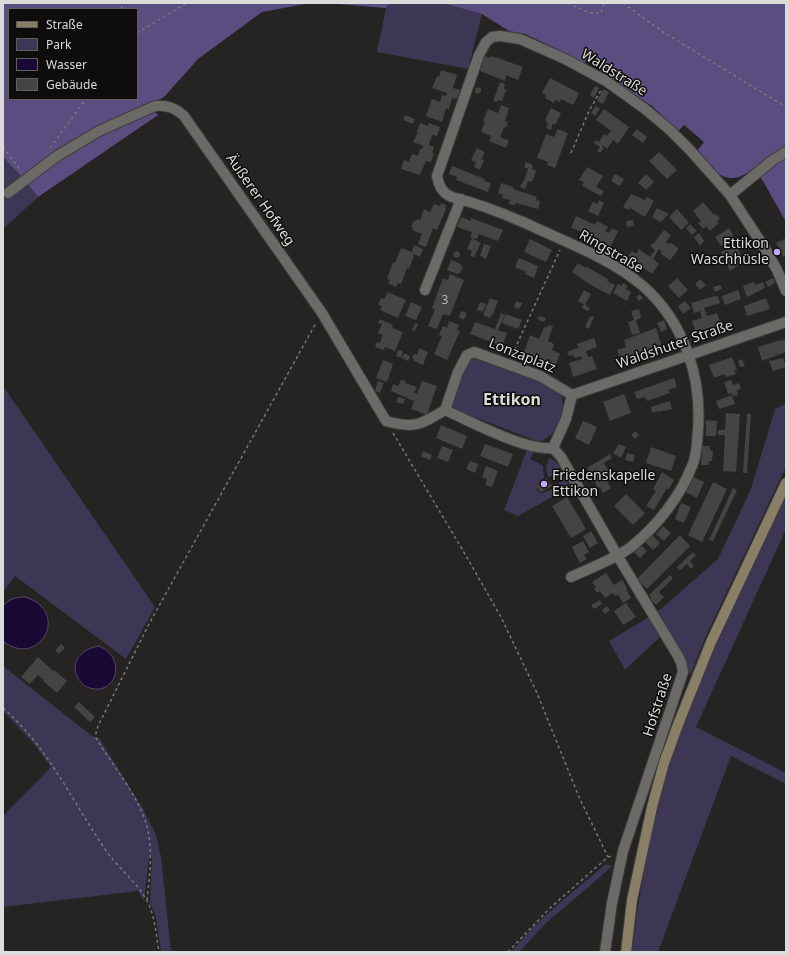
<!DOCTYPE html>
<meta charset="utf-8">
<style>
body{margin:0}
#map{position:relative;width:789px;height:955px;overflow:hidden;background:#252422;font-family:"Noto Sans",sans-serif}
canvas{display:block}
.frame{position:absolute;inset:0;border:4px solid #dbdbd9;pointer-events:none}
.legend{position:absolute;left:8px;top:8px;width:130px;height:92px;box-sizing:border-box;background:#0e0d0c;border:1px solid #605f5e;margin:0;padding:5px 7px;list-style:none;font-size:12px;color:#dbdbd9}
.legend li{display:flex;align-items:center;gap:8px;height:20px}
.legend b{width:20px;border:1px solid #605f5e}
</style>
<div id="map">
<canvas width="789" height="955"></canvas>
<div class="frame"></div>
<ul class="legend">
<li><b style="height:5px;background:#887f66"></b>Straße</li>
<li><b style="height:11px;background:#3d3654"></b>Park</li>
<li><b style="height:11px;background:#1a0835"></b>Wasser</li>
<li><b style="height:11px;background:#454442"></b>Gebäude</li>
</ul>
</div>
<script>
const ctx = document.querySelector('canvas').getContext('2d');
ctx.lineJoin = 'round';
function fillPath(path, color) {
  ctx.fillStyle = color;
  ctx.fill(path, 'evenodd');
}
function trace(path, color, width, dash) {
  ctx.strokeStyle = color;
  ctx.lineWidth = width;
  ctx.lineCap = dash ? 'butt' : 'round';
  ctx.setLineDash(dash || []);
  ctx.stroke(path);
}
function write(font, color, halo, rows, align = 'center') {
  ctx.font = font + ' "Noto Sans",sans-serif';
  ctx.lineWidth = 3;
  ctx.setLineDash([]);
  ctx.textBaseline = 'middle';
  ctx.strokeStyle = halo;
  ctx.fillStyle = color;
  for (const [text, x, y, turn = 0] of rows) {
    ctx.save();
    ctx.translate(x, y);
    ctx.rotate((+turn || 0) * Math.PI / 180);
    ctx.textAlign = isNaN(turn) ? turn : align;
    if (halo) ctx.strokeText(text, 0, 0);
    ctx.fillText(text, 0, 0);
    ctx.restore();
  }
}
fillPath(new Path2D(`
 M390,3h52l40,11 -14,55 -91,-17 9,-44z
 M3,157l18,19 17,21 -35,32z
 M472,356c19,6 80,25 89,40 4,8 1,22 -3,30 -5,7 -12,16 -21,15l-86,-33v-3l17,-46z
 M3,386l152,221 -29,52 -111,-83 -12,16z
 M786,404v63l-81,171 -14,36 -5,-3 -30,-59 6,-4 56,-49 33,-70 24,-80z
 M527,450l7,2 -4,7 13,7 1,13c-5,4 -11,9 -4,14 9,-1 19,-7 22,-15l3,-1 1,1 4,9 -52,29 -14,-6z
 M549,458c6,2 13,9 13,16l-14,3 -2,-10z
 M786,495v34l-90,198 90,46v11l-55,-28 -73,196h-26c7,-60 18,-127 36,-184 30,-95 76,-184 118,-273z
 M649,617l11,20 -35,33 -16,-29z
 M3,666l89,70 7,2 43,69 14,28 5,22 10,95h-10l-5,-35 -6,-14 2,-47 -3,2 -5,43 -6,-10 -135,16v-91l48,-49 -17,-23 -31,-33z
 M605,865h5l2,1 -27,24 -38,32 -28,30h-8l23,-26 23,-21z`), '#3d3654');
fillPath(new Path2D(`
 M3,3h307l-48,9 -64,47 -34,38 -6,3 3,1 -8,9 5,5 -120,82 -17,-21 -18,-19zM9,9h128v90h-128z
 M325,3h65l-4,5z
 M442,3h344v219l-23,-41 -10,-12c-4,3 -9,6 -14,8 -19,6 -31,-14 -42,-26l7,-9 -20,-17 -6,6 -26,-25 -52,-33 4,-8 -15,-10 -5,9 -42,-22 -17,-8 -16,-3 -27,-17z`), '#5a4d7f');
const water = new Path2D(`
 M25,597c47,14 14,73 -22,44v-35c6,-7 13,-9 22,-9z
 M99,646c28,11 18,50 -9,42 -6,-1 -10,-6 -13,-12 -7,-16 7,-28 22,-30z`);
fillPath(water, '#1a0835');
trace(water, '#544766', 1);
fillPath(new Path2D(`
 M485,56l5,2 1,-2 4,2v-1l28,10 -5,13 -12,-5 -1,6 -25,-10z
 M441,70l16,5 -4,13 7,2 -3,9 -5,-1 -3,11 -3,-1 -4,14 -16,-6 6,-17 8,3 2,-7 4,1 1,-3 -15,-5 5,-12 2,1z
 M550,78l29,15 -6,12 -12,-6 -1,3 -5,-2 -1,3 -9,-5 1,-3 -4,-2z
 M500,82l5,2 -1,5 2,1 -4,11 -4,-1 -1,2 -4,-1z
 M595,86l4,2 -5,10 -4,-3z
 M478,87l3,2v3l-3,2 -3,-1v-4z
 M603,89l6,3 -6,12 -6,-3z
 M501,105l8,3 -4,13 3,1 -2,6 -2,-1 -4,10 9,4 -3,7 -17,-7 2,-5 -10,-4 4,-10 -2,-1 5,-12 10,4z
 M596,106l4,3 -5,7 -4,-3z
 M551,108l10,5 -6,12 -2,-2 -2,7 -5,-2 2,-4 -2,-1 1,-2 -2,-1z
 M604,109l25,18 -11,17 -5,-4 -6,9 -4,-4 -1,2 2,1 -4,5 -3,-2 3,-4 -6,-4 2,-3 3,2 5,-8 3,2 4,-5 -15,-11z
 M405,115l10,4 -2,5 -10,-4z
 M420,123l8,3 1,-3 11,4 -3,9 -5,-1 -3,10 5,2 -2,6h2l-3,9 -5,-1 -6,14 -19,-6 3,-9 5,2 3,-8 6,2 2,-7h2l2,-3 -11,-4 5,-10 -1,-1z
 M558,129l10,4 -13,35 -8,-3 1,-3 -11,-4 9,-24 8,3z
 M637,129l10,8 -4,6 -11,-8z
 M477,148l8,4 -3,7 2,1 -4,10 -6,-3 2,-5 -5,-2z
 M659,152l18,18 -10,9 -18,-18z
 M526,162l7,3 -1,4 4,2 -4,11 -4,-1 -3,8 -5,-2 2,-4h1l5,-14 -4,-2z
 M452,166l33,13 -1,2 7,2 -3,9 -32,-12 1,-3 -8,-3z
 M587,167l16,9 -7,11 8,4 -3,5 -19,-10 2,-4 -5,-2z
 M615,174l9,5 -4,7 -9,-5z
 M646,174l8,8 -8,8 -8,-7z
 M501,183l12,4v2l24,8 -1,3 4,1 -2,8 -22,-6 -1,2 -6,-1 1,-4 -8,-2 1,-3 -5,-2z
 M631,194l14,6 2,-3 7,4 -9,16 -15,-9 -1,2 -6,-3z
 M599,200l5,3 -6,13 -10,-5 5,-9 4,2z
 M703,202l11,13 2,-1 4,5 -3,2 2,2 -9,8 -4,-5 -3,3 -5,-6 3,-2 -8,-10z
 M441,203l5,2 -1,4h1l-9,21 -4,-2 -7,19 -8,-3 4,-10 -10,-4 1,-2 -2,-1 3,-7 2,1 1,-2 3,1 4,-11 6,3 4,-8 6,2z
 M657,208l12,6 -8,8 -9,-5z
 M677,209l12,14 -8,7 -12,-13z
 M576,216l19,9 2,-4 11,6 -3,4 4,2 3,-5 6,3 -8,17 -27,-16 -12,-4z
 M461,217l10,4v-3l32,12 -5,11 -19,-7 -2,5 -7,-2 2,-5 -15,-5z
 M633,220l1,6 -7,1 -1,-6z
 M690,224l7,7 -5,4 -6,-7z
 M729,228l6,10 -14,8 -6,-9z
 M664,230l7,5 -5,7 2,2 3,-1 7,5v2l-8,10 -9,-6 1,-2 -3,-3 -6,10 6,5 -7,10 -20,-14 -1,1 -5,-3 6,-7 4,3 3,-5 11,8 5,-7 -5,-4 3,-3h1z
 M699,233l5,8 -4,5 -6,-9z
 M472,238l9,5 -7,14 -4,-1 2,-5 -5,-2z
 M786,238v17l-3,2 -7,-14z
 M530,239l22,11 -6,12 -22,-10z
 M484,244l7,2 -5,13 -6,-3z
 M414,245l9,4 -3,8 -6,-3 -1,2h1l-5,13 -2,-1 -6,16 -3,-1 -2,4 -8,-4 2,-3 -3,-1 6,-17 2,1 6,-15 11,4z
 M735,245l10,16 -15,10 -9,-19z
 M456,251l3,1 1,3 -2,3 -4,-1 -1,-3z
 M519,258l19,8 -4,12 -9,-4 1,-2 -11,-5z
 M451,260l10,4v2l2,1 -3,6h-2l-1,1 -10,-4z
 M578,263l8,5 1,-1 21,12 -1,2 8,4 -5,10 -19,-10 -19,-13z
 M450,274l14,6 -14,36 -7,-2 -6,15 -9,-3 7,-16 -3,-2 11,-30 5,2z
 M677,278l11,12 -9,8 -11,-12z
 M773,278l2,5 -7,4 -3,-5z
 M700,279l6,6 -6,5 -5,-6z
 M754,282l1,3 8,-3 2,6 -18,9 -4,-11z
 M623,283l5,3 -2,3 5,3 -4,9 -14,-8 5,-9 4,2z
 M720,285l2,4 -7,3 -2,-5z
 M584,290l7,4 -6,11 5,3 -2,3 -6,-3 2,-4 -6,-3z
 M738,290l3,9 -16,6 -3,-9z
 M388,292l18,8 -8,18 -18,-8 2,-4 -4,-1 3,-7 3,1z
 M639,294l4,4 -4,3 -3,-4z
 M715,296l1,1 2,-1 2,7 -16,5 3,8 10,-3 4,12 -25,8 -4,-12 10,-3 -2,-7 -6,2 -3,-10z
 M490,298l8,3 -5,13h-1l-2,4 -7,-3z
 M766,298l4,11 -23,7 -3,-10z
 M516,301l6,2 -3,6 -5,-2z
 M685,301l6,7 -8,6 -5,-8z
 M411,302l11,5 -6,13 -11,-4z
 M480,302l6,2 -3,8 -6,-2z
 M639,309l2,9 -5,2 4,13 -8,2 -4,-13 6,-2 -3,-9z
 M461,311l6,2 -3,7 -5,-3z
 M501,313l4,2 -7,15 9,3 -5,13 -32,-12 5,-12 20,7z
 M506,314l16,6 -4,9 -16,-6z
 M539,316l7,2 -2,4 -6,-2z
 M590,316l4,1 -5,12 -4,-2z
 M380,319l13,6 -1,3 11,4 -8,19 -10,-4 -1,3 -9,-3 2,-5 3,1 3,-8 -5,-2 4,-9 -4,-1z
 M664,320l3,9 -6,3 -4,-9z
 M449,321l10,4 -2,5 3,1 -13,29 -13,-6 8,-18 -3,-1 4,-9 4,2z
 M415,323l3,1 -3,7 -3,-1z
 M548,325l5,1 -5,15 6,3 -2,6 8,4 -5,13 -32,-12 7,-20 9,4 5,-12 3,1z
 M656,328l6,19 -3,1v2l-5,2 -1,-3 -32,11 -4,-10 9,-3 -2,-7z
 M594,338l3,9 -11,4 2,6 4,-1 5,13 -24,8 -4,-14 13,-4 -1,-3 -6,2 -2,-3 -4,1 -2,-4 11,-4 -1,-4z
 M786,339v13l-24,9 -4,-14 22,-7 1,1z
 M419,348l9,4 -5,13 -9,-4v-2l-2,-1 2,-4 3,1z
 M398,350l5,1 -2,7 -5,-2z
 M404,353l6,3 -2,5 -6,-3z
 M732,357l5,13h-3l2,4 -10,3 -1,-3 -11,4 -5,-13z
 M783,358l3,9 -13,4 -4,-10z
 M742,359l3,7 -5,1 -2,-6z
 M383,360l10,4 -6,18 -11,-4z
 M674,378l3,9 -9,3 2,3 -23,8 -2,-4 -8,2 -3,-7z
 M401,380l5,1 -1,2 12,4 -3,6 3,1 5,-13 15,5 -10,29 -16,-6 3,-8 -23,-10 2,-7 5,2z
 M731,380l2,5 6,-2 2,6 -4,1 1,5 -5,1 -1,-3 -4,1 -4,-12z
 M378,381l6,2 -4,10 -5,-2z
 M624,394l7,19 -21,8 -7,-19z
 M732,395l3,9 -16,5 -3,-8z
 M398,397l7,2 -2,5 -7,-2z
 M670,401l2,8 -14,3v-1l-6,2 -1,-6z
 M726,413l14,1 -4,58 -13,-1 2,-36h-7v-5h7z
 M747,414h4l-4,59h-4z
 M706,420l11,1 -1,15h-10z
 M583,421l14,6 -8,18 -14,-7z
 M441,425l26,11 -5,13 -26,-11z
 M636,431l3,4 -4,4 -4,-4z
 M485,444l28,10 -5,13 -28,-11z
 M619,444l7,3 -5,11 -8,-5z
 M442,446l11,4 -5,12 -11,-4z
 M702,446h8v4l3,1 -1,10h-3v4h-8z
 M651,447l25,9 -5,15 -25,-8z
 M423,451l9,4 -2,5 -9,-4z
 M627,453l8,2 -2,7 -8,-2z
 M610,454l2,4 -8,5 9,16 -6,3 4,6 -8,5 -3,-6 -2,1 -11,-20z
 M470,461l8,3 -3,9 -9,-4z
 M486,466l12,5 -6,16 -7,-2 2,-6 -5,-2z
 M662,472l12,8 -5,9 -2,-1 -13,22 -8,-4 10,-15 -3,-2z
 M693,477l11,5 -7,16 -11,-6z
 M546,478l6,8 -11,6 -3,-2 -1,-4z
 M713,482l14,7 -25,53 -14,-7z
 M733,488l4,2 -24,51 -4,-1z
 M626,494l19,19 -12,12 -19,-19z
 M567,497l19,32 -15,9 -19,-32z
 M681,503l10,4 -7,16 -9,-4z
 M663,526l8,7 -7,8 -8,-7z
 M591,531l7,12 -8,5 -7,-12z
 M652,535l8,8 -7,7 -8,-8z
 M680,535l10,11 -43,43 -10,-10z
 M583,541l6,11 -5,3 3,4 -7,4 -8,-16z
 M641,545l6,6 -7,7 -6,-6z
 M693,552l3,3 -6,6 4,5 -3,3 -4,-5 -7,6 -3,-3z
 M606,573l8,12 8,-5 5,8 -1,1 5,9 -8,5 -5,-8 -3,1 -2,-3 -8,5 -5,-7 -3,2 -3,-4 2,-2 -4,-5z
 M670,575l3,3 -14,14 5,5 -8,8 -6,-6 1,-1 -2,-3z
 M600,600l2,4 -8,5 -3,-4z
 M626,603l10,14 -13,8 -9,-14z
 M607,606l3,4 -5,4 -3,-4z
 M61,644l4,4 -6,6 -4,-4z
 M38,657l15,14 1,-1 13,11 -10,12 -14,-12 1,-1 -6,-5 -8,9 -9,-7z
 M79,702l16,15 -5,5 -16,-15z`), '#454442');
const street = new Path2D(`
 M8,193l49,-37 42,-25 56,-25c13,-1 20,2 29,10l138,197 64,108c28,8 34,4 59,-11
 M730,195l43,-35 13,-8
 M425,290l36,-91
 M572,395l214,-73
 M445,410l13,-38 9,-17 7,-3 66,24 32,19
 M445,410c27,12 80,41 108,38
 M553,448l8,9 56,98 61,101 3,6 2,10 -60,179 -11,52 -7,49
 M553,448l13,-29 6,-24
 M571,577c17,-8 46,-19 60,-30 26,-21 49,-50 61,-81 5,-10 5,-24 6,-36 4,-53 -14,-108 -55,-144 -28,-24 -65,-39 -98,-54 -8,-3 -16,-8 -25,-11 -22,-10 -45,-18 -68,-24 -10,-4 -13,-11 -15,-21l42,-121 7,-13 6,-5 8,-1 20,3 45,20 41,22 39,28 25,21 19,19 41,46 34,52 13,23 9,21`);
const secondary = new Path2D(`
 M626,952l6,-52 20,-93 12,-44 15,-41 32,-80 75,-159`);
trace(street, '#3f3e3c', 12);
trace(secondary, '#3f3e3c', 12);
trace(new Path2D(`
 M568,3l22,10h11l3,-10
 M623,3l40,29 123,75
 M121,9l3,-6
 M137,33l50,-30
 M3,147l18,24
 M50,148l36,-49
 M571,153l18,-42 12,-21
 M512,355l48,-105
 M393,433l72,121 37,65 35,74 42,104 29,60
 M3,708c45,39 69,93 102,141 12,18 30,31 41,50 9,15 10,36 13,53
 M147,900c3,-27 7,-57 -3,-83 -10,-26 -33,-54 -48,-79v-5l2,-7 51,-102 167,-301
 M508,952l42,-44 58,-51 4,-1`), '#787876', 1.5, [3, 3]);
trace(street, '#6b6a67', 10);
trace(secondary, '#887f66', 10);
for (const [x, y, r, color] of [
 [777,252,4,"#bda9f5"],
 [544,484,4,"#bda9f5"]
]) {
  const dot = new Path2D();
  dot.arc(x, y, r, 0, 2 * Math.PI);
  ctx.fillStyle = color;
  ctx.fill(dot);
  trace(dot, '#0e0d0c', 1.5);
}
write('12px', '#b6b5b3', null, [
 ["3",445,301]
]);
write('14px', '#dbdbd9', '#0e0d0c', [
 ["Waldstraße",614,73,32],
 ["Äußerer Hofweg",260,200,55],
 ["Ringstraße",611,252,30],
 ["Waldshuter Straße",675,345,-19],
 ["Lonzaplatz",522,356,22],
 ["Hofstraße",658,705,-72]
]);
write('14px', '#dbdbd9', '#0e0d0c', [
 ["Ettikon",769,244],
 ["Waschhüsle",769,260],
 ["Friedenskapelle",552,476,"left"],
 ["Ettikon",552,492,"left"]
], 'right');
write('bold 16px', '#dbdbd9', '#0e0d0c', [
 ["Ettikon",512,400]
]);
</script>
